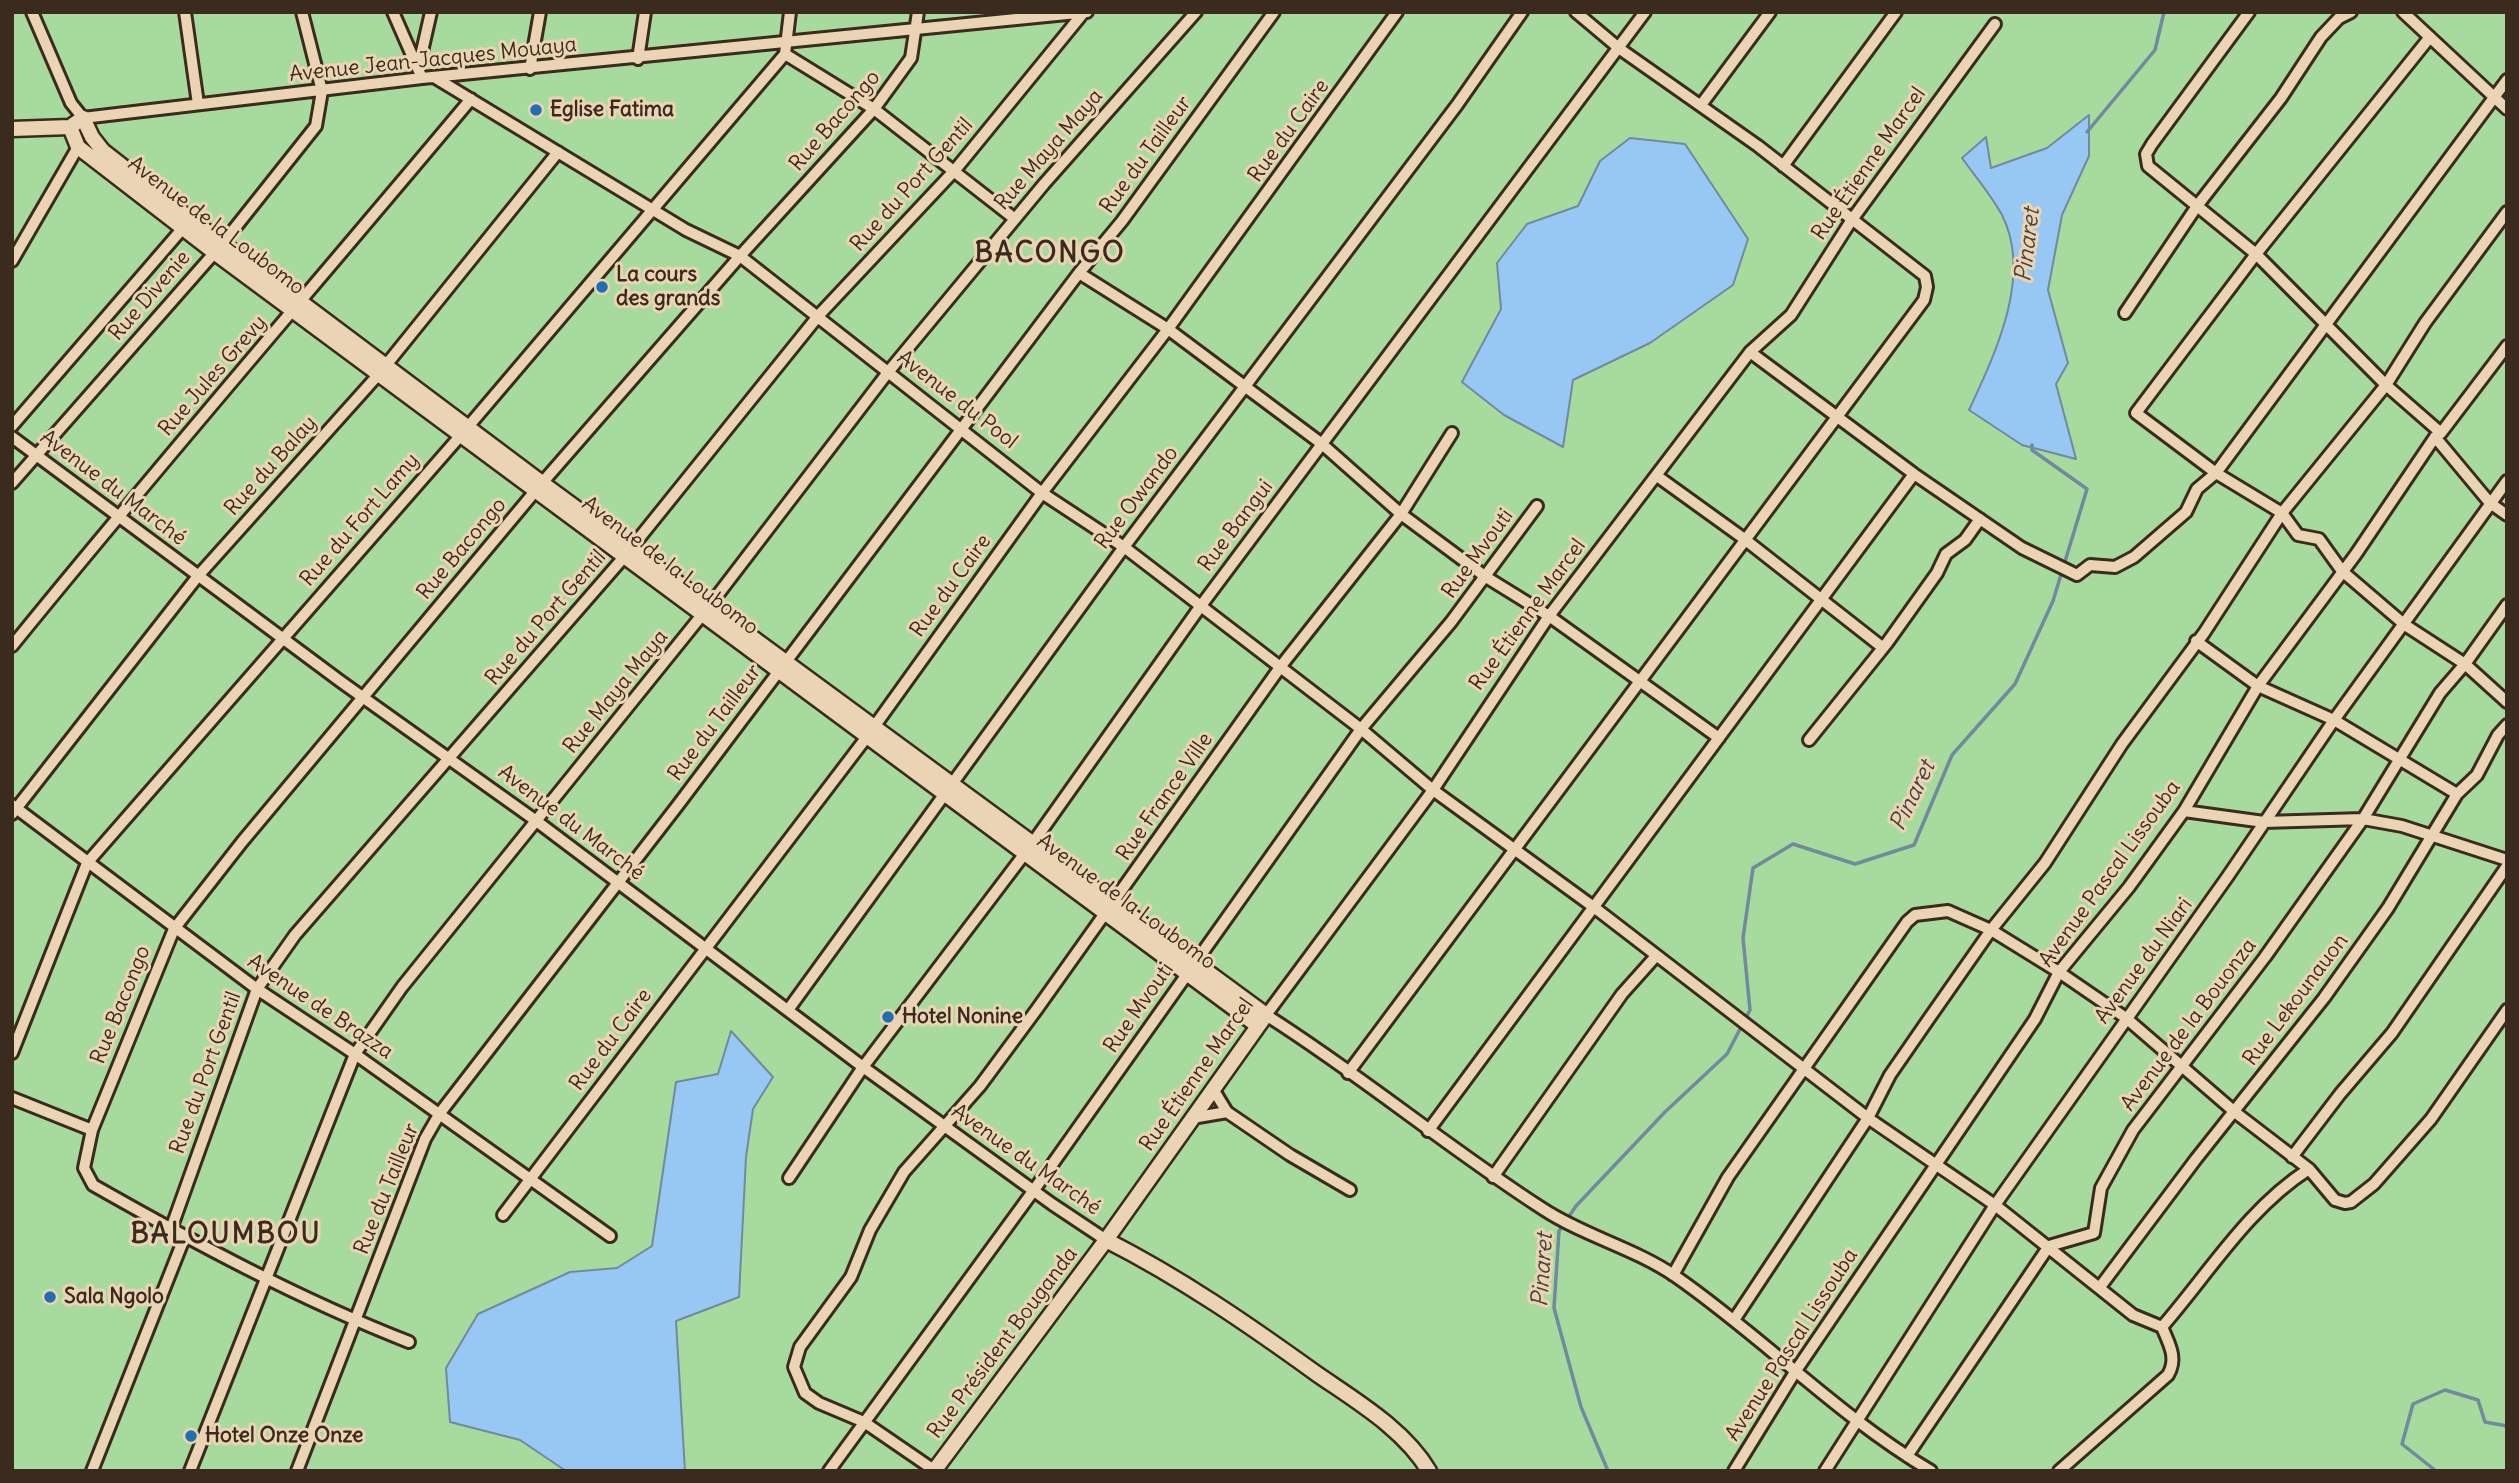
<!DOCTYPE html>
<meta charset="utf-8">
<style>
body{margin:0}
#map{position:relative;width:2519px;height:1483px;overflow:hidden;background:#e7caa8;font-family:Delius,sans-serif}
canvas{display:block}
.frame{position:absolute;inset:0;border:14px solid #3b2a1e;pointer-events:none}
</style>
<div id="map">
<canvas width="2519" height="1483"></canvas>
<div class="frame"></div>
</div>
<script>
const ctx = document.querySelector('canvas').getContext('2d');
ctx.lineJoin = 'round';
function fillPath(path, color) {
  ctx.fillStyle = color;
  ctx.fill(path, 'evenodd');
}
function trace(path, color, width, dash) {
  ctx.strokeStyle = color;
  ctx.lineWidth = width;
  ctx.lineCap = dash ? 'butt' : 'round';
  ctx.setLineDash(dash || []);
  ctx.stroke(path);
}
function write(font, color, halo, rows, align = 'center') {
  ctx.font = font + ' Delius,sans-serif';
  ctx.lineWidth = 6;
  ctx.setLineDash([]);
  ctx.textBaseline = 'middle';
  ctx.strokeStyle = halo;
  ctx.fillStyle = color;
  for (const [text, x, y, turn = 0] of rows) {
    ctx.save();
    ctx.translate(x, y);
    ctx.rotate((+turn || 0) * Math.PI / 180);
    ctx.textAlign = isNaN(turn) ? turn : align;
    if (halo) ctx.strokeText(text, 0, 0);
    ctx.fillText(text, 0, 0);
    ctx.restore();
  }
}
fillPath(new Path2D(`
 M12,12h2495v1459h-2495z`), '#a7db9e');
const water = new Path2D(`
 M2089,115v41l-27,59 -14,75 20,73 -12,21 20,75 -54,-14 -53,-35c26,-56 64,-134 33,-195 -11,-20 -27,-39 -40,-57l24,-21 5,31 56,-20z
 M1630,138l55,6 63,95 -15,46 -83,58 -77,37 -10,67 -59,-32 -42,-33 39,-73 -4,-46 30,-39 51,-18 22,-45z
 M731,1031l42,46 -20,32 -7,48 -7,140 -63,24 9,150h-119l-46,-31 -70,-18 -4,-54 32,-54 92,-42 47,-4 35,-22 24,-164 42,-8z`);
fillPath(water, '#97c8f3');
trace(water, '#72899e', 2);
trace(new Path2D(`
 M2087,132l68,-82 9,-38
 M1608,1471l-27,-64 -27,-99 5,-77 17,-25 89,-94 62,-58 23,-44 -7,-72 10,-70 40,-24 62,20 59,-19 38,-90 63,-71 38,-83 34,-112 -55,-39v-5
 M2436,1471l-34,-27 11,-40 32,-14 33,10 7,22 22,4`), '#72899e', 3.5);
const minor = new Path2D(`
 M32,12l39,91 12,15 339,-40 665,-66
 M185,12l13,92
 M393,12l25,57
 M2249,12l-97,132 -6,10 2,12 108,88 130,131 55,48
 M2403,12l104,97
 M2430,37l-174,217 -120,159 80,60 66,40 16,22 21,4 23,32 63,54 60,39 42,38
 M785,54l89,55 141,110
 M638,59l7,-47
 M530,69l10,-57
 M434,77l252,153 54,26 302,237 82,54 237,182 72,61 162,118 273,210 127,87 138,110 29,12c7,17 16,31 6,48l-109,96
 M422,78l-4,-9 13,-57
 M1701,105l69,-93
 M1783,166l113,-154
 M12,261l66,-114
 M1079,273l89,56 154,115 79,70 85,63 63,39 170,122
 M2125,313l72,-107 84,-108 40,-61 18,-19 12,-6
 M1750,352l164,122 108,74 55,27 13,-10 25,2 19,-10 52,-45 11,-23 19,-16 291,-393
 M12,426l171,-198
 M12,437l328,244 195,139 328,247 189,137 54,36
 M2435,437l55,66 17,12
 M1657,476l86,62 139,109
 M12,483l211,-240 93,-117 6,-35 -20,-79
 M2196,641l62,45 76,34 123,74
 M12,646c150,-185 306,-364 459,-547
 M1809,740l78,-97 50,-70 9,-19 19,-14 15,-21
 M12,805l245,184 98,65 255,182
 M2184,811l80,11 99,-3 39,7 105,34
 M12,814l186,-238 180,-201 180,-223
 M788,1010l336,-463 333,-442 65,-93
 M12,1053l75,-190 374,-428 324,-381 5,-42
 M1348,1073l576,-773 3,-13 -2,-11 -167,-130 -138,-97 -44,-37
 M1213,1089l14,23 63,43 60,35
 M12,1098l80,32
 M1192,1118l35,-6
 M1428,1131l486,-657
 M2292,1157l48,-63 52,-61 115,-167
 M1493,1177l129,-183 34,-38
 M789,1178l74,-111 169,-223 168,-237 445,-595
 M503,1215l363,-477 176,-245 126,-164 229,-317
 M171,1229l86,-240 38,-54 329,-378 195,-242 136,-145 129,-158
 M1673,1275l55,-98 179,-255 8,-7 33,-4 43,19 68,42 67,46 110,95 73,56 26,31 10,3 6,-1 23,-18 57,-65 76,-109
 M2100,1287l96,-128 128,-161 64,-90 69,-114 20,-19 21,-40 9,-10
 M1734,1320l134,-202 22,-43 38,-55 63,-90 54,-67 77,-119 82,-111 78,-120 104,-128 39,-62 82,-111
 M2162,1327c47,-54 86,-119 147,-158
 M409,1342c-110,-43 -214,-99 -316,-157l-9,-17 8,-38 82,-201 68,-87 300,-359 198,-227 134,-147 37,-51 7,-46
 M1907,1456l142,-210 45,-13 7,-45 32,-58 132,-173 98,-138 77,-126 25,-29 42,-59
 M934,1470l-70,-48 -45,-19 -14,-10 -11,-26 6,-20 51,-70 19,-47 34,-58 76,-86 57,-77 244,-343 120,-152 51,-81
 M92,1471l93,-235
 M190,1471l165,-417 47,-67 308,-382 179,-234 155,-187 152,-172
 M297,1471l128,-332 15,-26 238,-308 401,-532 43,-52 152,-209
 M829,1471l205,-281 327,-461 90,-107 86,-116
 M1734,1471l61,-99 240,-353 24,-47 70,-85 55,-76 74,-125 98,-132 79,-117 6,-4 66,-87
 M1825,1471l170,-266 233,-329 106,-156 173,-239
 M1931,1471c-93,-55 -168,-134 -256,-195 -41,-28 -91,-40 -132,-67 -95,-61 -182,-134 -277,-194l167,-225 116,-174 201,-264 41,-37 60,-94 144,-197`);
const tertiary = new Path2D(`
 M70,127l8,20 136,105 1044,774
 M12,129l58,-2 13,-9 9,19 11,14 83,65 356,267 724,532 -160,225 -172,231
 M1106,1240c75,38 143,85 211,134 39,27 87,55 112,97`);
trace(minor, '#3b2a1e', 16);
trace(tertiary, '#3b2a1e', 19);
trace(minor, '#ebd4b3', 10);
trace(tertiary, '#ebd4b3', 14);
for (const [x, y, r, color] of [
 [536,110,7,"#1f6fb2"],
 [602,287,7,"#1f6fb2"],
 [888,1017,7,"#1f6fb2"],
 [50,1297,7,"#1f6fb2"],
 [191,1436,7,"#1f6fb2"]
]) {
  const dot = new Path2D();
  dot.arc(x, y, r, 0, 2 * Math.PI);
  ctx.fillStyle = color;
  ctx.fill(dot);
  trace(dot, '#ebd4b3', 2.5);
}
write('21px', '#3b2a1e', '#ebd4b3', [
 ["Avenue Jean-Jacques Mouaya",433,60,-6],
 ["Rue Bacongo",835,121,-49],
 ["Rue du Caire",1289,131,-54],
 ["Rue Maya Maya",1049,150,-49],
 ["Rue du Tailleur",1146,155,-54],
 ["Rue Étienne Marcel",1869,164,-55],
 ["Rue du Port Gentil",912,185,-48],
 ["Avenue de la Loubomo",216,226,37],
 ["Rue Divenie",150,296,-49],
 ["Rue Jules Grevy",213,376,-49],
 ["Avenue du Pool",957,400,38],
 ["Rue du Balay",271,466,-48],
 ["Avenue du Marché",113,488,37],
 ["Rue Owando",1137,498,-53],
 ["Rue du Fort Lamy",360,520,-49],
 ["Rue Bangui",1236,526,-53],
 ["Rue Bacongo",462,549,-50],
 ["Rue Mvouti",1478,554,-54],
 ["Avenue de la Loubomo",670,566,37],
 ["Rue du Caire",951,586,-54],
 ["Rue Étienne Marcel",1528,615,-54],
 ["Rue du Port Gentil",546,618,-49],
 ["Rue Maya Maya",616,692,-51],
 ["Rue du Tailleur",715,723,-53],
 ["Rue France Ville",1165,797,-55],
 ["Avenue du Marché",571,823,37],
 ["Avenue Pascal Lissouba",2110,874,-54],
 ["Avenue de la Loubomo",1126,902,36],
 ["Avenue du Niari",2144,961,-54],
 ["Rue Lekounauon",2296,1000,-53],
 ["Rue Bacongo",121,1005,-68],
 ["Avenue de Brazza",320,1007,34],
 ["Rue Mvouti",1139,1008,-55],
 ["Avenue de la Bouonza",2189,1025,-53],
 ["Rue du Caire",611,1040,-53],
 ["Rue du Port Gentil",206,1073,-70],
 ["Rue Étienne Marcel",1197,1075,-55],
 ["Avenue du Marché",1026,1160,35],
 ["Rue du Tailleur",387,1189,-68],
 ["Rue Président Bouganda",1003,1343,-53],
 ["Avenue Pascal Lissouba",1792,1345,-57]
]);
write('bold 21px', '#3b2a1e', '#ebd4b3', [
 ["Eglise Fatima",550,110],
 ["La cours",616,275],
 ["des grands",616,299],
 ["Hotel Nonine",902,1017],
 ["Sala Ngolo",64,1297],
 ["Hotel Onze Onze",205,1436]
], 'left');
write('italic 23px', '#49423e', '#ebd4b3', [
 ["Pinaret",2028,245,-83],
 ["Pinaret",1913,796,-64],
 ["Pinaret",1543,1270,-86]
]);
ctx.letterSpacing = '2px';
write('bold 28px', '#3b2a1e', '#ebd4b3', [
 ["BACONGO",1050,254],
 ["BALOUMBOU",226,1235]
]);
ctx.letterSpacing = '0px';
</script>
